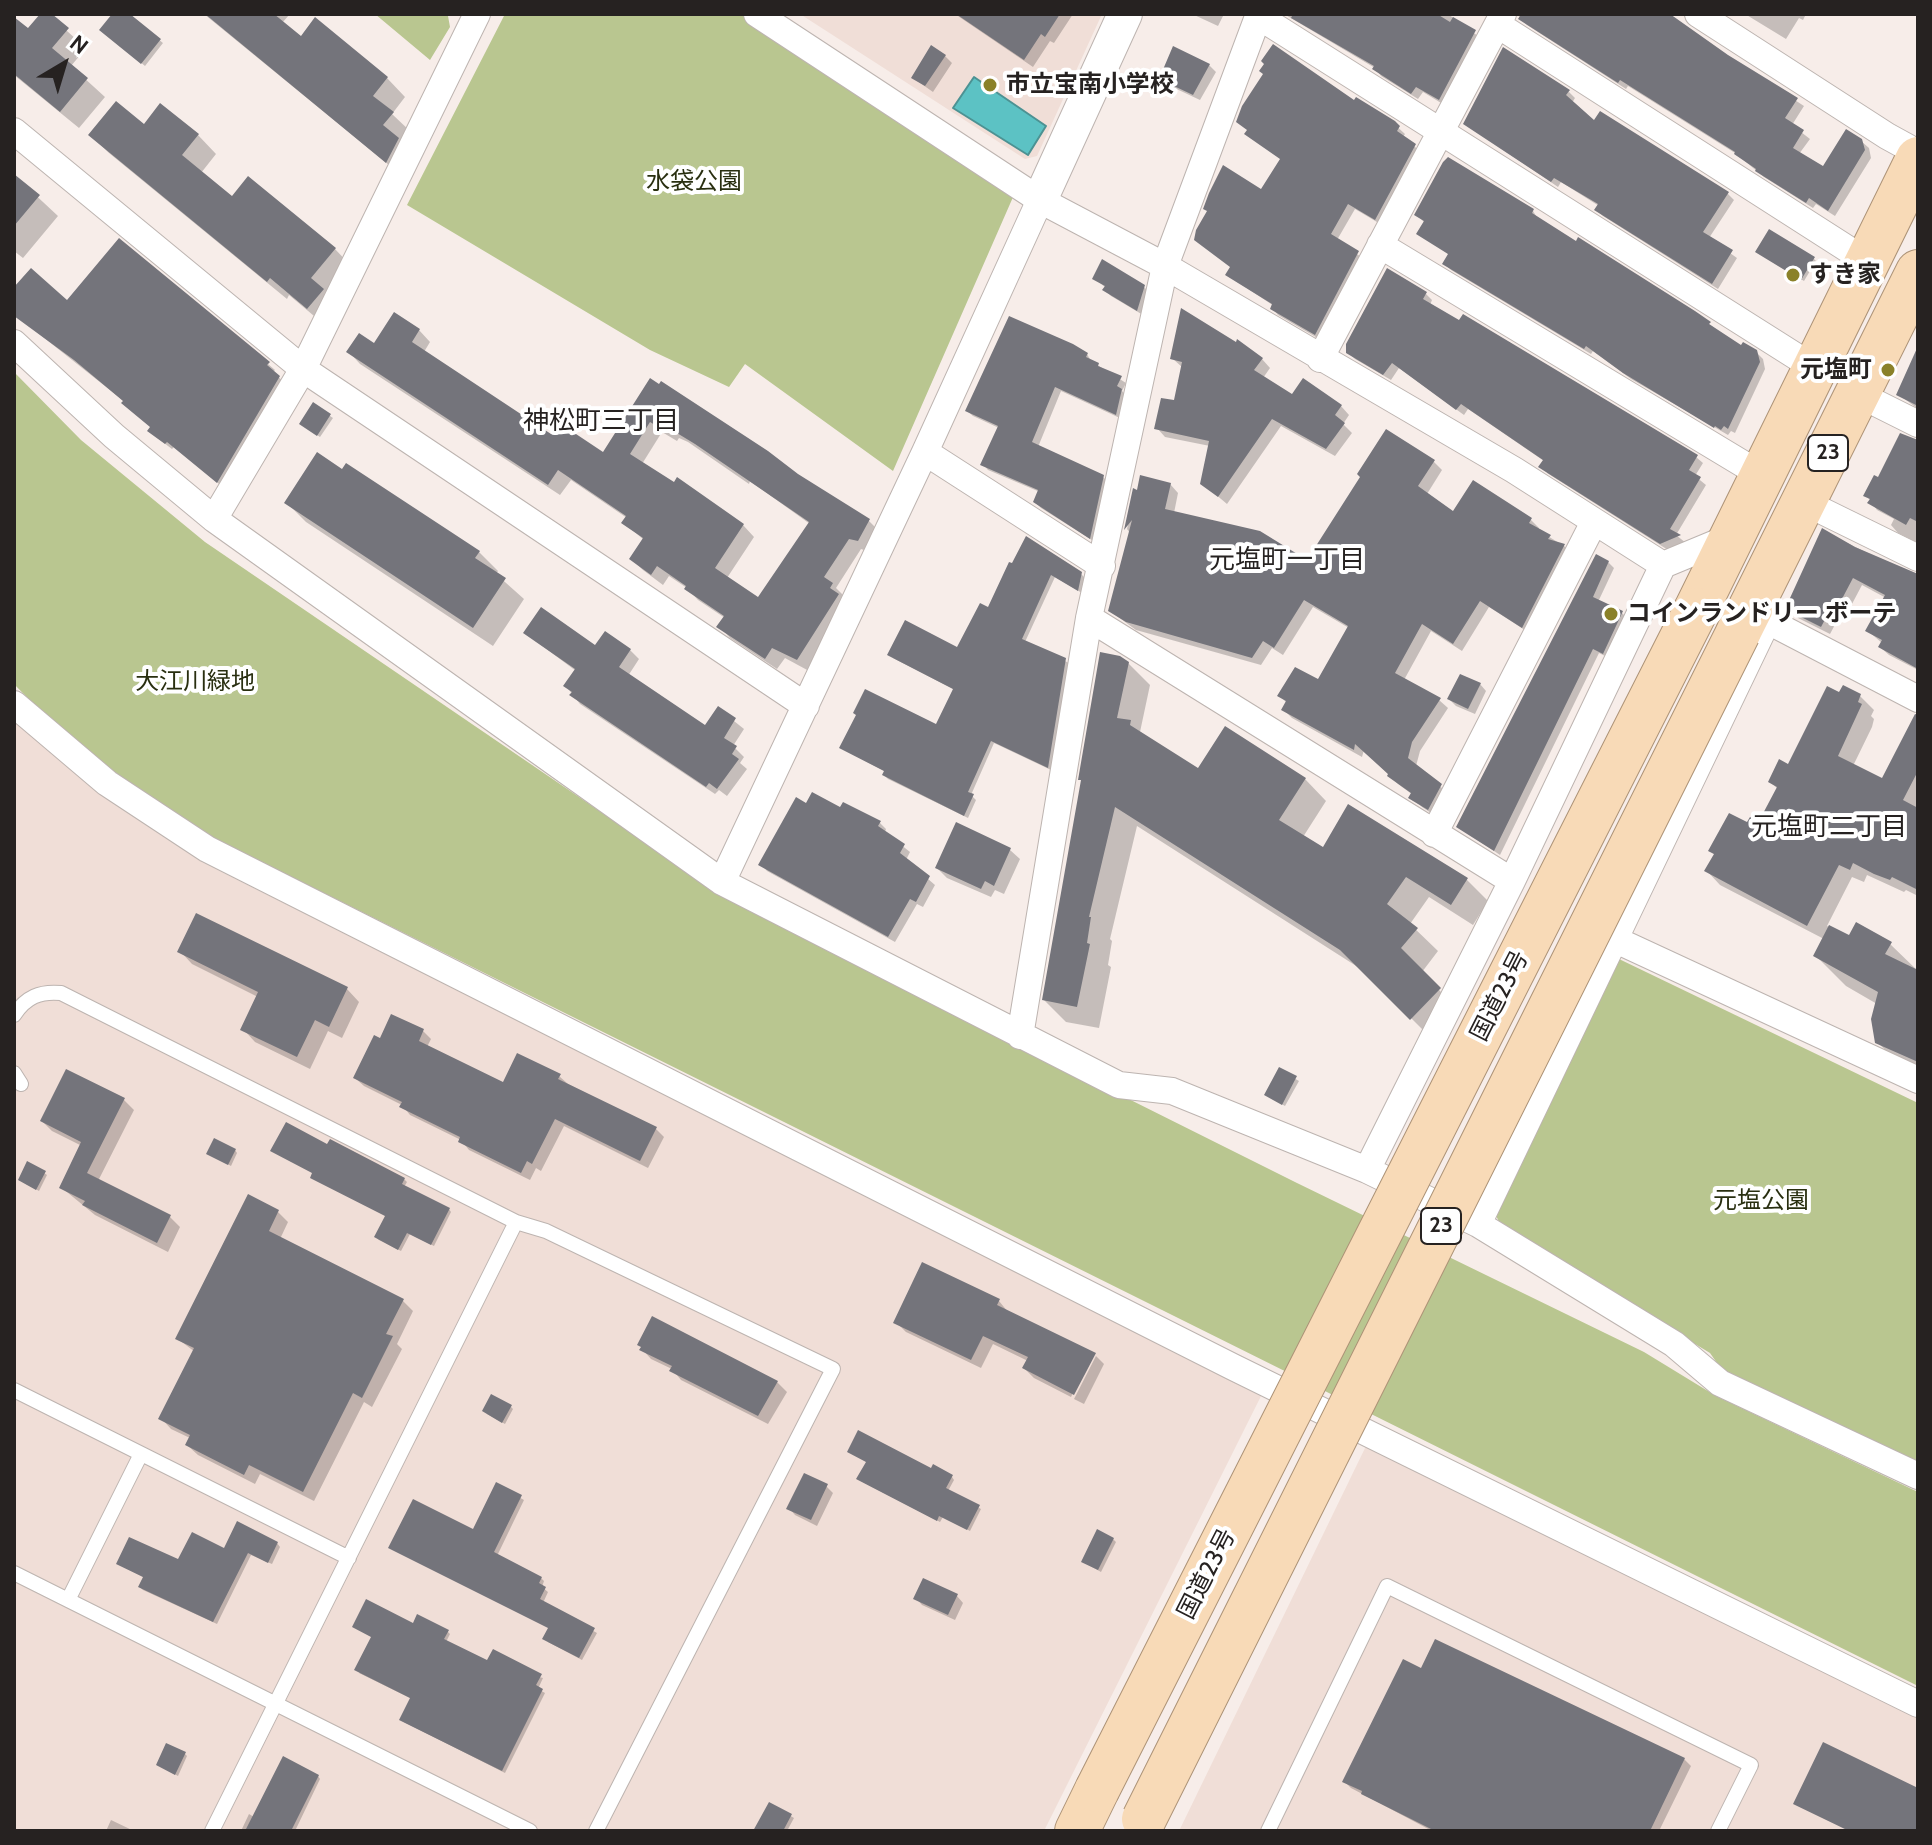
<!DOCTYPE html>
<meta charset="utf-8">
<style>
body{margin:0}
#map{position:relative;width:1932px;height:1845px;overflow:hidden;background:#f7ede9;font-family:Cabin,sans-serif}
canvas{display:block}
.frame{position:absolute;inset:0;border:16px solid #262221;pointer-events:none}
.north{position:absolute;left:24px;top:24px;width:80px;height:80px;-webkit-text-stroke:6px #fff;paint-order:stroke;rotate:38deg;font-size:22px;font-weight:700;line-height:32px;text-align:center;color:#262221}
.north::after{content:'';display:block;margin:auto;width:28px;height:36px;background:#262221;clip-path:polygon(50% 0,100% 100%,50% 72%,0 100%)}
</style>
<div id="map">
<canvas width="1932" height="1845"></canvas>
<div class="frame"></div>
<div class="north">N</div>
</div>
<script>
const ctx = document.querySelector('canvas').getContext('2d');
ctx.lineJoin = 'round';
function fillPath(path, color) {
  ctx.fillStyle = color;
  ctx.fill(path, 'evenodd');
}
function trace(path, color, width, dash) {
  ctx.strokeStyle = color;
  ctx.lineWidth = width;
  ctx.lineCap = dash ? 'butt' : 'round';
  ctx.setLineDash(dash || []);
  ctx.stroke(path);
}
function write(font, color, halo, rows, align = 'center') {
  ctx.font = font + ' Cabin,"Noto Sans JP",sans-serif';
  ctx.lineWidth = 8;
  ctx.setLineDash([]);
  ctx.textBaseline = 'middle';
  ctx.strokeStyle = halo;
  ctx.fillStyle = color;
  for (const [text, x, y, turn = 0] of rows) {
    ctx.save();
    ctx.translate(x, y);
    ctx.rotate((+turn || 0) * Math.PI / 180);
    ctx.textAlign = isNaN(turn) ? turn : align;
    if (halo) ctx.strokeText(text, 0, 0);
    ctx.fillText(text, 0, 0);
    ctx.restore();
  }
}
fillPath(new Path2D(`
 M800,14h302l-65,142 -12,3z
 M14,719l86,74 102,69 1060,532 -218,437h-1030z
 M1367,1444l551,272v115h-739z`), '#f0ded7');
fillPath(new Path2D(`
 M375,14h70l3,2 2,11 -20,33z
 M505,14h236l276,174 -124,283 -148,-107 -16,23 -79,-37 -243,-145z
 M14,372l67,68 124,102 506,345 35,21 551,275 347,169 72,44 202,96v194l-1703,-847 -101,-65 -71,-60 -29,-30z
 M1619,959l299,144v365l-194,-95 -14,-20 -208,-126 -7,-13z`), '#b9c690');
const water = new Path2D(`
 M974,77l72,49 -18,29 -75,-47z`);
fillPath(water, '#5cc2c4');
trace(water, '#4c9293', 2);
fillPath(new Path2D(`
 M42,14h6l38,34 -15,18 34,31 -26,31 -65,-53v-56l14,12z
 M115,14h12l36,29 -18,23 -43,-36z
 M204,14h86l-8,9 19,16 86,39 18,19 -13,17 19,18 -5,47z
 M955,14h118l-19,29 -4,-2 -17,26z
 M1192,14h32l-6,12z
 M1284,14h164l34,25 -36,67 -23,-14 -5,7 -37,-23 -6,-8z
 M1522,14h141l141,92 -12,19 18,14 -11,15 25,15 37,-28 8,7 2,10 -36,58 -19,-12 -3,4 -49,-31 -29,-24 -107,-67 -2,3 -99,-64 -7,-7z
 M1745,14h61l-3,6 -4,-2 -13,21z
 M945,56l7,7 -19,29 -20,-14z
 M1209,65l7,7 -16,28 -32,-15 -6,-6z
 M1569,92l6,6 -3,5 23,20 133,71 6,6 -25,38 28,20 -19,31 -115,-73 -6,-6 2,-4 -38,-24 -3,5 -93,-63z
 M1355,103l38,20 12,11 -2,3 18,15 -39,73 -27,-16 -18,31 27,19 -43,81 -43,-25 -6,-7 2,-2 -47,-31 34,-83z
 M144,127l54,8 18,19 -15,19 31,26 17,-20 86,70 18,19 -27,58 -37,-31 -2,4 -178,-146 -19,-18z
 M14,175l44,41 -35,42 -9,-7z
 M1533,211l5,8 171,105 33,24 14,4 7,7 2,10 -30,64 -4,-2 -3,4 -97,-56 -38,-28 -2,3 -140,-84 -7,-7 6,-8 -32,-22 7,-10 -8,-8z
 M119,241l149,123 7,6 -2,2 13,12 -62,104 -50,-41 -2,2 -16,-12 -4,-9 -27,-26 -111,-88v-24l53,12z
 M1760,254l54,5 2,2 -12,20z
 M1094,278l49,8 6,6 -6,23 -32,-19 -6,-6 1,-2z
 M1426,294l6,6 -2,5 266,152 7,6 -8,13 11,9 -30,50 10,8 -18,7 -121,-77 -3,-12 -76,-52 -4,6 -65,-47 -8,12 -36,-21 -7,-7z
 M419,330l11,12 -6,10 127,85 53,17 47,-73 217,139 12,12 -10,20 -9,-3 -25,39 8,8 -35,75 -24,-13 -8,11 -47,-31 -11,-12 6,-8 -27,-18 -11,-12 -18,-12 -6,9 -20,-15 -12,-11 13,-19 -20,-17 3,-5 -56,-38 -11,15 -200,-131 -11,-12zM662,432l15,9 2,-3 9,4 61,42 1,-3 60,43 -51,76 -32,-22 27,-41 -11,-12 -101,-61z
 M1918,351v58l-20,-15z
 M1087,354l4,7 35,22 -4,8 5,5 -5,23 -61,-28 -23,56 64,29 6,6 -13,60 -54,-34 -6,-6 5,-10 -52,-22 -5,-6 16,-36 -26,-12 -6,-5z
 M1172,358l90,1 8,9 -7,10 29,18 49,10 8,9 -6,9 9,9 -17,23 -54,-30 -54,78 -25,-21 8,-37 -45,-9 -8,-9 19,-25 7,-35z
 M317,407l16,11 -13,19 -16,-11z
 M1387,432l47,30 8,8 -15,24 26,20 78,6 8,8 -1,2 26,16 8,8 -41,80 -42,-27 -27,44 -31,-20 -27,49 35,20 9,8 -28,43 -4,15 33,28 -12,23 -15,-10 -9,-9v-3l-15,-11 -34,-34 -2,7 -70,-39 -9,-9 4,-6 -7,-7 39,-14 30,-54 -36,-21 -30,48 -11,-7 -11,17 -125,-35 -26,-19 20,-78 -3,-4 8,-38 35,-7 8,9 -4,20 134,49 54,-85z
 M1918,441v102l-20,-10 -7,-8 3,-6 -17,-9 -11,-15z
 M286,502l193,50 19,19 -2,3 28,25 -31,47 -187,-124z
 M1823,531l87,43 8,1v95l-29,-15 -9,-8 2,-4 -14,-12 18,-33 -24,-13 -19,36 -5,-2 -8,15 -34,-17 -8,-9z
 M1608,562l6,6 -16,34 24,11 6,6 -19,39 -10,-5 -99,202 -42,-28z
 M1010,565l71,9 4,4 -3,15 -27,-16 -30,65 44,21 -18,107 -57,-27 -23,52 5,5 -8,18 -80,-39 -4,-4 2,-3 -45,-24 96,-22 18,-36 -62,-32 65,-8 31,-40z
 M525,633l70,15 35,2 9,9 -11,17 78,52 13,-19 25,20 -11,17 11,11 -4,6 7,6 -20,27 -8,-6 -4,4 -135,-90 -14,-18 10,-15z
 M1128,663l22,22 -10,47 59,39 106,8 21,22 -23,36 20,13 143,29 22,22 -15,24 -44,-28 -19,27 28,27 -16,21 38,40 -27,28 -69,-69 -227,-145 -27,113 2,2 -4,24 3,2 -12,61 -33,-6 -22,-22z
 M1480,684l6,7 -11,23 -19,-8 -7,-7z
 M1840,695l20,1 14,14 -3,6 3,3 -2,8 -19,39 30,15 35,-55v170l-12,-6 -2,2 -37,-17 -3,7 -12,-5 -25,49 23,12 40,6 28,27v107l-9,-5 -32,-31v-38l-31,-18 -31,-31 9,-16 -104,-54 -13,-14 8,-16 -5,-4 38,-26 12,-1 18,-35 -8,-7 19,-16z
 M806,805l34,5 40,13 6,6 -1,3 25,20 -4,8 29,25 -12,22 -6,-3 -22,38 -128,-71 -6,-7z
 M1010,850l10,9 -16,35 -9,-4 -4,7 -44,-19 -10,-10z
 M180,951l167,38 12,13 -17,36 -14,-7 -18,38 -55,-27 -12,-13 15,-32 -66,-33z
 M423,1031l8,8 -4,8 77,38 55,-9 9,8 88,45 8,8 -16,31 -84,-42 -23,45 -5,-3 -6,12 -61,-30 -8,-10 -51,-25 -8,-10 -38,-19 -9,-8 26,-37z
 M1280,1070l19,11 -14,25 -16,-9z
 M124,1100l10,10 -36,71 72,36 10,10 -12,25 -73,-37 -33,-27 20,-42 -30,-15 -10,-10z
 M328,1147l76,32 3,3 -3,5 45,22 2,3 -17,34 -24,-12 -9,17 -22,-11 -3,-3 11,-21z
 M235,1150l2,3 -6,13 -22,-12z
 M44,1173l3,2 -8,16 -16,-9z
 M278,1212l10,10 -8,17 123,62 10,10 -16,33 5,5 -30,58 -8,-5 -50,99 -54,-27 -5,10 -57,-29 -11,-10 3,-7 -19,-9 -10,-11 34,-66 -17,-13z
 M999,1301l9,11 87,43h-3l-21,42 -37,-19 -10,-10 4,-7 -35,-17 -12,24 -75,-36 -10,-10z
 M642,1349l135,33 10,10 -19,32 -87,-44 -9,-11 -21,-10z
 M1096,1356l8,8 -20,40 -10,-5z
 M511,1407l2,2 -8,15 -18,-10z
 M932,1470l20,7 2,3 -6,11 33,18 -11,22 -27,-14 -3,5 -79,-41z
 M497,1485l27,15 -27,56 44,22 3,3 -2,6 6,5 -5,11 54,30 -15,27 -34,-18 2,-14 -76,-96z
 M826,1486l7,7 -16,33 -22,-11 -6,-7z
 M1113,1539l3,3 -15,30 -18,-10z
 M277,1543l3,4 -8,17 -21,-9 -34,69 -74,-34 -3,-3 5,-9 -27,-14 61,-3 46,-10z
 M957,1596l6,7 -8,17 -33,-15 -6,-7z
 M414,1625l33,6 3,3 -4,8 42,21 55,15 -5,11 7,4 -40,80 -101,-51 8,-23 -53,-26z
 M1422,1671l262,88 7,7 -32,65h-227l-81,-43 -6,-6z
 M185,1754l2,2 -9,20 -20,-11z
 M318,1776l2,3 -25,52h-54l8,-17 5,3z
 M770,1804l24,14 -7,13h-31z
 M111,1820l23,11h-28z`), '#0003');
fillPath(new Path2D(`
 M40,14h12l17,14 -17,20 36,30 -28,34 -46,-38v-57l14,11z
 M112,14h18l31,25 -20,25 -42,-34z
 M205,14h69l27,22 14,-19 73,60 -15,19 21,16 -11,13 16,13 -13,25z
 M956,14h104l-15,23 -4,-3 -17,26z
 M1293,14h144l13,8 3,-5 23,13 -37,70 -23,-13 -5,7 -39,-25 2,-3 -83,-48z
 M1521,14h149l58,41 70,43 -13,20 19,12 -11,18 30,18 23,-37 16,10 3,11 -37,61 -19,-13 -3,5 -51,-32 1,-2 -22,-15 1,-2 -115,-72 -2,3 -100,-64z
 M1273,44l81,56 2,-3 39,24 5,5 -3,5 19,13 -41,76 -27,-16 -17,30 28,17 -44,84 -45,-26 2,-5 -47,-29 5,-8 -36,-27 2,-10 11,-19 -4,-2 6,-16 14,-28 38,24 19,-30 -36,-25 3,-4 -11,-8 6,-16 21,-32 -4,-3 5,-7 -3,-3z
 M931,45l15,10 -21,31 -14,-8z
 M1173,46l37,18 -17,31 -34,-16z
 M1503,47l67,43 -4,5 28,25 6,-9 129,81 -26,40 30,18 -21,34 -118,-74 4,-6 -44,-26 -3,4 -88,-58z
 M116,101l28,23 16,-21 39,31 -17,21 50,41 16,-20 88,72 -25,30 13,11 -17,20 -37,-31 -3,4 -179,-147z
 M1448,157l86,52 -2,4 44,28 2,-4 117,74 16,11 -2,2 32,21 2,-3 14,8 3,12 -32,67 -4,-3 -3,4 -6,-4 -1,2 -91,-55 -37,-27 -2,3 -142,-85 6,-10 -32,-20 8,-13 -10,-6 29,-53z
 M14,174l26,21 -26,31z
 M1769,229l46,28 -14,23 -46,-28z
 M119,238l151,124 -3,3 13,11 -63,107 -50,-41 -2,2 -18,-13 3,-4 -29,-24 2,-2 -49,-41 -60,-44v-29l17,-19 36,32z
 M1102,259l43,26 -8,26 -35,-21 3,-4 -13,-7z
 M1387,268l40,24 -4,7 36,21 4,-6 235,141 -9,15 12,7 -31,52 11,6 -21,9 -122,-77 5,-7 -82,-56 -5,6 -64,-47 -9,12 -37,-22v-9z
 M1181,308l55,34 1,-3 26,19 -9,12 38,24 11,-16 39,27 -7,10 10,8 -19,26 -54,-30 -54,78 -18,-13 9,-43 -55,-12 7,-31 13,2 8,-38 -12,-3z
 M394,312l26,17 -8,13 139,92 7,-12 45,30 47,-74 9,6 2,-3 107,70 30,23 72,45 -12,22 -9,-2 -25,38 9,6 -3,5 9,6 -42,66 -25,-12 -7,11 -49,-32 8,-11 -40,-27 2,-3 -29,-20 -6,9 -22,-16 14,-21 -22,-15 5,-7 -68,-46 -10,15 -202,-133 13,-19 15,10zM650,422l15,9 2,-4 28,17 114,78 -51,75 -43,-29 29,-44 -67,-47 -3,5 -44,-28z
 M1009,316l64,28 15,9 -2,4 13,6 -1,3 24,10 -5,10 5,3 -6,26 -61,-28 -23,55 72,33 -14,64 -57,-37 5,-12 -58,-25 18,-39 -33,-15z
 M1918,346v60l-22,-11z
 M313,402l18,12 -14,22 -18,-12z
 M1386,429l49,31 -17,26 35,25 20,-31 59,38 -3,5 22,12 -3,4 17,5 -43,84 -42,-27 -27,43 -31,-20 -27,49 46,25 -29,44 -4,16 34,26 -14,26 -20,-12 3,-5 -24,-17 1,-2 -33,-30 -1,6 -73,-40 5,-9 -9,-5 18,-29 23,12 30,-53 -44,-26 -30,48 -11,-7 -11,17 -126,-36 -18,-11 24,-91 -8,10 9,-42 4,2 3,-15 31,8 -6,26 95,22 47,29 53,-83 -3,-3z
 M1900,433l18,7v82l-8,-4 -4,7 -39,-22 3,-4 -7,-3 11,-21 4,2z
 M317,452l25,17 4,-6 134,88 -5,7 31,20 -33,50 -189,-125z
 M1822,528l33,19 63,27v95l-40,-22 4,-7 -17,-9 20,-36 -32,-17 -19,36 -5,-2 -8,15 -36,-18z
 M1026,536l56,36 -4,19 -27,-16 -29,64 44,19 -18,110 -57,-27 -23,51 6,2 -10,22 -82,-41 2,-4 -45,-23 17,-33 -3,-2 12,-24 71,35 17,-35 -66,-34 18,-35 52,27 23,-44 8,4 21,-45 3,1z
 M1596,554l13,7 -16,36 30,14 -20,43 -10,-5 -99,202 -38,-24z
 M541,607l54,38 10,-14 26,18 -12,18 86,58 13,-19 18,12 -12,20 13,8 -5,8 7,5 -22,30 -8,-6 -3,4 -137,-92 3,-3 -9,-6 12,-17 -52,-36z
 M1100,652l20,4 9,6 -12,56 14,2 -1,5 68,43 27,-42 81,52 -27,42 44,27 25,-43 120,74 -17,27 -45,-28 -19,27 31,24 -17,20 40,40 -31,32 -70,-70 -225,-143 -26,110h2l-4,26 3,1 -13,63 -35,-7 39,-220h-3z
 M1460,674l21,9 -13,26 -21,-10z
 M1843,685l18,9 -3,8 4,2 -24,52 44,22 33,-64 3,1v56l-15,29 15,8v82l-26,-13 -2,3 -16,-6 -21,-11 -3,7 -11,-5 -32,61 -103,-55 10,-17 -6,-3 21,-38 18,9 3,-5 9,4 18,-34 -9,-5 11,-23 9,5 39,-78 12,6z
 M812,792l28,15 3,-5 38,19 -3,5 27,18 -5,9 30,23 -14,26 -6,-3 -22,38 -130,-72 38,-68 10,6z
 M956,822l55,26 -17,38 -9,-5 -4,8 -46,-21z
 M196,913l152,74 -19,40 -14,-7 -18,37 -57,-27 18,-38 -81,-40z
 M1856,922l36,20 -7,12 33,16v92l-43,-19 -4,-24 7,-27 -65,-36 16,-31 20,10z
 M391,1014l33,15 -5,12 84,41 14,-29 44,21 -3,5 99,48 -17,34 -85,-42 -23,45 -5,-3 -6,12 -63,-31 2,-5 -61,-30 3,-5 -49,-24 21,-43 6,3z
 M1279,1067l18,9 -15,29 -18,-10z
 M66,1069l59,29 -38,75 84,42 -14,28 -75,-38 3,-4 -26,-13 22,-46 -41,-21z
 M286,1122l41,22 3,-5 75,39 -3,6 48,24 -19,37 -24,-12 -9,17 -24,-13 11,-21 -75,-38 2,-5 -42,-22z
 M214,1138l22,11 -8,16 -22,-11z
 M27,1161l19,10 -10,19 -18,-10z
 M248,1194l31,16 -10,21 135,68 -18,35 7,2 -31,62 -9,-5 -50,99 -54,-27 -5,10 -59,-30 5,-10 -32,-16 36,-71 -19,-9z
 M922,1262l78,37 -3,6 99,48 -22,42 -52,-27 6,-11 -45,-21 -12,24 -78,-37z
 M652,1316l126,65 -20,35 -89,-45 3,-5 -33,-16 2,-3 -4,-2z
 M491,1394l21,11 -10,18 -20,-12z
 M858,1430l73,38 2,-4 20,11 -7,13 34,17 -13,25 -28,-14 -2,5 -81,-42 10,-17 -19,-10z
 M804,1473l24,11 -17,36 -25,-11z
 M496,1482l26,13 -28,57 48,25 -3,6 7,4 -6,12 55,29 -16,30 -37,-19 6,-11 -160,-80 25,-49 60,30z
 M237,1521l41,21 -10,21 -20,-10 -35,69 -75,-35 5,-10 -27,-13 13,-27 49,22 14,-27 32,16z
 M1097,1529l17,9 -16,32 -17,-8z
 M923,1578l35,16 -10,21 -35,-16z
 M366,1599l47,24 4,-9 32,16 -5,9 43,21 6,-11 49,25 -6,11 7,4 -41,82 -103,-51 11,-22 -56,-28 17,-33 -19,-10z
 M1435,1639l250,119 -35,73h-215l-74,-37 1,-3 -20,-9 61,-123 18,9z
 M1823,1742l95,46v43h-69l-56,-27z
 M166,1743l20,9 -11,23 -19,-10z
 M283,1756l36,19 -28,56h-46z
 M769,1802l23,12 -9,17h-30z`), '#74747b');
const service = new Path2D(`
 M14,1015c12,-18 26,-24 47,-22l455,229 -304,609
 M14,1073l7,11
 M516,1222l30,9 287,138 -237,462
 M14,1390l335,168
 M14,1573l516,258
 M68,1600l73,-146
 M1268,1831l119,-245 364,179 -33,66`);
const minor = new Path2D(`
 M757,14l283,186 125,66 349,204 149,95
 M1698,14l189,122 31,17
 M1258,16l558,353
 M1498,25l370,237
 M14,131l289,238 503,337
 M1380,245l383,231
 M14,343l100,93 100,83 508,363 397,203 53,6 195,79 111,54 196,120 46,39 198,93
 M1320,359l183,-345
 M1858,394l60,30
 M925,452l177,114
 M1804,502l114,56
 M214,519l89,-150 174,-355
 M1756,611l12,10 150,78
 M1089,618l423,263
 M14,704l93,79 100,66 1026,518 685,337
 M1434,834l160,-312
 M722,882l203,-430 115,-252
 M1616,940l302,140
 M1020,1036l69,-418 76,-352 94,-252
 M1367,1170l145,-289 151,-316 70,-29
 M1478,1224l288,-600`);
const tertiary = new Path2D(`
 M1040,200l85,-186`);
const trunk = new Path2D(`
 M1696,610l222,-451
 M1738,633l180,-361
 M1077,1831l20,-41`);
trace(service, '#bdb4b0', 16);
trace(minor, '#bdb4b0', 28);
trace(tertiary, '#bdb4b0', 36);
trace(trunk, '#ad9377', 46);
trace(service, '#fff', 14);
trace(minor, '#fff', 26);
trace(tertiary, '#fff', 34);
trace(trunk, '#f8dab7', 44);
const trunkBridge = new Path2D(`
 M1097,1790l599,-1180
 M1144,1819l594,-1186`);
trace(trunkBridge, '#ad9377', 46, []);
trace(trunkBridge, '#f8dab7', 44);
for (const [x, y, r, color] of [
 [990,85,8,"#8a8129"],
 [1793,275,8,"#8a8129"],
 [1888,370,8,"#8a8129"],
 [1611,614,8,"#8a8129"]
]) {
  const dot = new Path2D();
  dot.arc(x, y, r, 0, 2 * Math.PI);
  ctx.fillStyle = color;
  ctx.fill(dot);
  trace(dot, '#fff', 3);
}
for (const [x, y, w] of [
 [1828,453,40],
 [1441,1226,40]
]) {
  const box = new Path2D();
  box.roundRect(x - w / 2, y - 18, w, 36, 6);
  ctx.fillStyle = '#fff';
  ctx.fill(box);
  trace(box, '#262221', 2);
}
write('bold 22px', '#262221', null, [
 ["23",1828,453],
 ["23",1441,1226]
]);
write('bold 24px', '#262221', '#fff', [
 ["市立宝南小学校",1006,85],
 ["すき家",1809,275],
 ["元塩町",1872,370,"right"],
 ["コインランドリー ボーテ",1627,614]
], 'left');
write('24px', '#292f10', '#fff', [
 ["水袋公園",694,182],
 ["大江川緑地",195,682],
 ["元塩公園",1761,1201]
]);
write('24px', '#262221', '#fff', [
 ["国道23号",1500,996,-63],
 ["国道23号",1207,1574,-63]
]);
write('26px', '#262221', '#fff', [
 ["神松町三丁目",601,421],
 ["元塩町一丁目",1287,560],
 ["元塩町二丁目",1829,827]
]);
</script>
